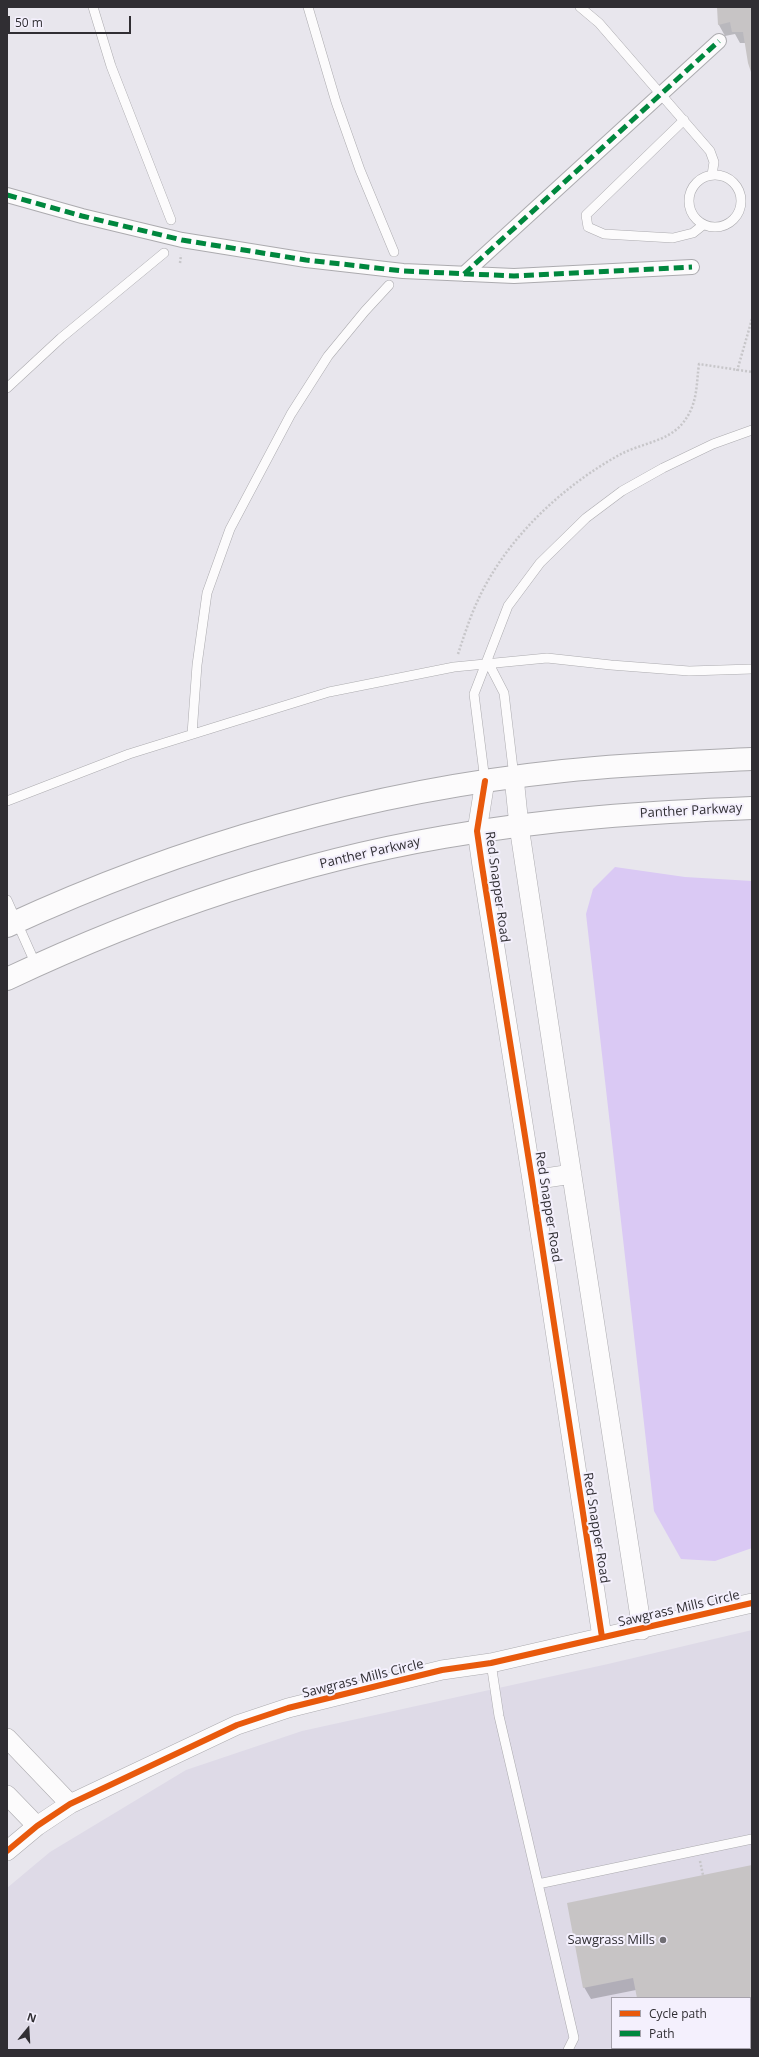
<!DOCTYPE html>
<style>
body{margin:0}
#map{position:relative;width:759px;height:2057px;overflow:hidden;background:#e8e6ed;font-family:"Open Sans",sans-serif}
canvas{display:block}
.frame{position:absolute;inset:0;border:8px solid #302e33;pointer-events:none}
.legend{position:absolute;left:611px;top:1997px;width:140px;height:52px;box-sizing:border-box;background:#f4f0fd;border:1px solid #a6a2ac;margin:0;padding:5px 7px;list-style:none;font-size:12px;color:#302e33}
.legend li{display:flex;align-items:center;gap:8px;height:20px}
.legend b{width:20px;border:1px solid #a6a2ac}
.north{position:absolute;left:8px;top:2009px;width:40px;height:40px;-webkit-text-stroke:3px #f4f0fd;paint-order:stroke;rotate:18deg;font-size:11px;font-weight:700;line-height:16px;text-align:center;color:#302e33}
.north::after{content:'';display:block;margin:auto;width:14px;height:18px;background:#302e33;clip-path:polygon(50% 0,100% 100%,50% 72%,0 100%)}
.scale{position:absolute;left:8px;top:16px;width:123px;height:18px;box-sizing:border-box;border:2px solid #302e33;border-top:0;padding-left:5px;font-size:12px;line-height:14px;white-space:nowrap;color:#302e33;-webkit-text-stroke:3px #f4f0fd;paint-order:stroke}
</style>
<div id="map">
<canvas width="759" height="2057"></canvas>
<div class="frame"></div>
<ul class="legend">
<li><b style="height:5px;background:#e8590c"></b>Cycle path</li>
<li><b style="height:5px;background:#00873e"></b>Path</li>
</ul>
<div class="north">N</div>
<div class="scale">50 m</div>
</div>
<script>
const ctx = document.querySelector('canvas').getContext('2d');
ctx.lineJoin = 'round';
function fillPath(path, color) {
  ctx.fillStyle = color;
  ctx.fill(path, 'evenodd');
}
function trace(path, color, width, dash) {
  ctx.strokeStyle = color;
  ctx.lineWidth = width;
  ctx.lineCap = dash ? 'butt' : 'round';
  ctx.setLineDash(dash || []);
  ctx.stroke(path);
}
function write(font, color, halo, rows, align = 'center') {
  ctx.font = font + ' "Open Sans",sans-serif';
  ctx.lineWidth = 4;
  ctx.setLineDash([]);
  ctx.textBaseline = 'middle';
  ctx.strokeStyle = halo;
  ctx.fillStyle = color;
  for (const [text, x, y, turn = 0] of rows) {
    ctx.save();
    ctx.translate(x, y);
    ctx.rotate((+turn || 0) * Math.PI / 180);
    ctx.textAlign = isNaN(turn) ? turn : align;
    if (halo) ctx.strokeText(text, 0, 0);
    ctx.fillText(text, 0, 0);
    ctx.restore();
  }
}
fillPath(new Path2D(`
 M752,1630v420h-745v-162l43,-36 136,-82 116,-39 306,-67zM612,1998h138v50h-138z`), '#dedae7');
fillPath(new Path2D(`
 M615,867l70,10 67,4v667l-37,13 -34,-2 -27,-48 -68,-597 7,-25z`), '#dac9f4');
fillPath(new Path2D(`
 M718,7h34v65l-6,-29h-6l-5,-9 -10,2 -6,-11z
 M752,1866v184h-103v-2h101v-50h-112l-2,-8 -45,9 -7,-12z`), '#0003');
fillPath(new Path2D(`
 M717,7h35v68l-4,-12 -5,-31h-11l-2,-10 -12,3z
 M752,1865v185h-104v-2h102v-50h-113l-4,-20 -50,10 -16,-85z`), '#c7c4c5');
const service = new Path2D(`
 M93,7l18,59 60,154
 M308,7l28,95 24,68 34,82
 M580,7l19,16 111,128 4,11 -2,13
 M684,120l-98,95 2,12 16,7 69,4 20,-5 10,-8
 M689 201a26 26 0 1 1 52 0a26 26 0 1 1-52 0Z
 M7,388l54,-50 103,-85
 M488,662l16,31 10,84
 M192,734l5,-69 10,-72 23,-64 61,-115 37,-58 37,-45 24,-26
 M485,781l-11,-87 34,-88 32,-43 46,-45 36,-27 41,-23 50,-24 39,-14
 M7,801l122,-47 106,-33 94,-29 125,-25 93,-9 64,7 78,6 63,-2
 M7,900l29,65
 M491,1663l8,53 75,322 -6,12
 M538,1884l214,-45`);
const pedestrian = new Path2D(`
 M7,195l75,21 100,24 124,20 97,11 111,5 178,-9
 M464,274l255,-233`);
const minor = new Path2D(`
 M514,777l5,49 41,272 82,532
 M485,781l-8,50 5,35 50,314 70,457
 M532,1180l40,-6
 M7,1738l63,66
 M7,1795l30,31
 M7,1851l30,-25 33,-22 167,-79 51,-17 101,-25 53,-13 49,-7 261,-60`);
const secondary = new Path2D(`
 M7,926c175,-81 364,-135 556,-155 63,-7 126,-9 189,-12
 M7,979c138,-65 286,-116 437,-142 102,-18 204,-25 308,-29`);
trace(service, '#acabaf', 10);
trace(pedestrian, '#acabaf', 16);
trace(minor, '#acabaf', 20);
trace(secondary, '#acabaf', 24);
trace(new Path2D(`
 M180,263l1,-8
 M737,371l15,-52
 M458,654c6,-18 12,-37 20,-54 28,-61 84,-114 143,-146 19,-10 47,-13 61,-30 16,-19 14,-38 17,-60l53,8
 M700,1861l3,14`), '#c7c6c9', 2.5, [2, 2]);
trace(service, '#fcfbfc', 9);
trace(pedestrian, '#fcfbfc', 14);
trace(minor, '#fcfbfc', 19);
trace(secondary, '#fcfbfc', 22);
trace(new Path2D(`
 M7,195l75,21 100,24 124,20 97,11 111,5 178,-9
 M464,274l255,-233`), '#00873e', 5, [10, 5]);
trace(new Path2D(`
 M485,781l-8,50 5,35 50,314 70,457
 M7,1851l30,-25 33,-22 167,-79 51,-17 101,-25 53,-13 49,-7 261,-60`), '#e8590c', 6);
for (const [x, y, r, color] of [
 [663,1940,4,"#706e74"]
]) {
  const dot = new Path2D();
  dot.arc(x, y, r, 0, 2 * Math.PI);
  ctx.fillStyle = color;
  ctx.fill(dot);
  trace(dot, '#f4f0fd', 1.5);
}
write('13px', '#302e33', '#f4f0fd', [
 ["Panther Parkway",691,811,-3],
 ["Panther Parkway",370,853,-13],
 ["Red Snapper Road",497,887,82],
 ["Red Snapper Road",548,1207,81],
 ["Red Snapper Road",596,1528,81],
 ["Sawgrass Mills Circle",679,1609,-13],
 ["Sawgrass Mills Circle",363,1679,-14]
]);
write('13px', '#302e33', '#f4f0fd', [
 ["Sawgrass Mills",655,1940]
], 'right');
</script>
